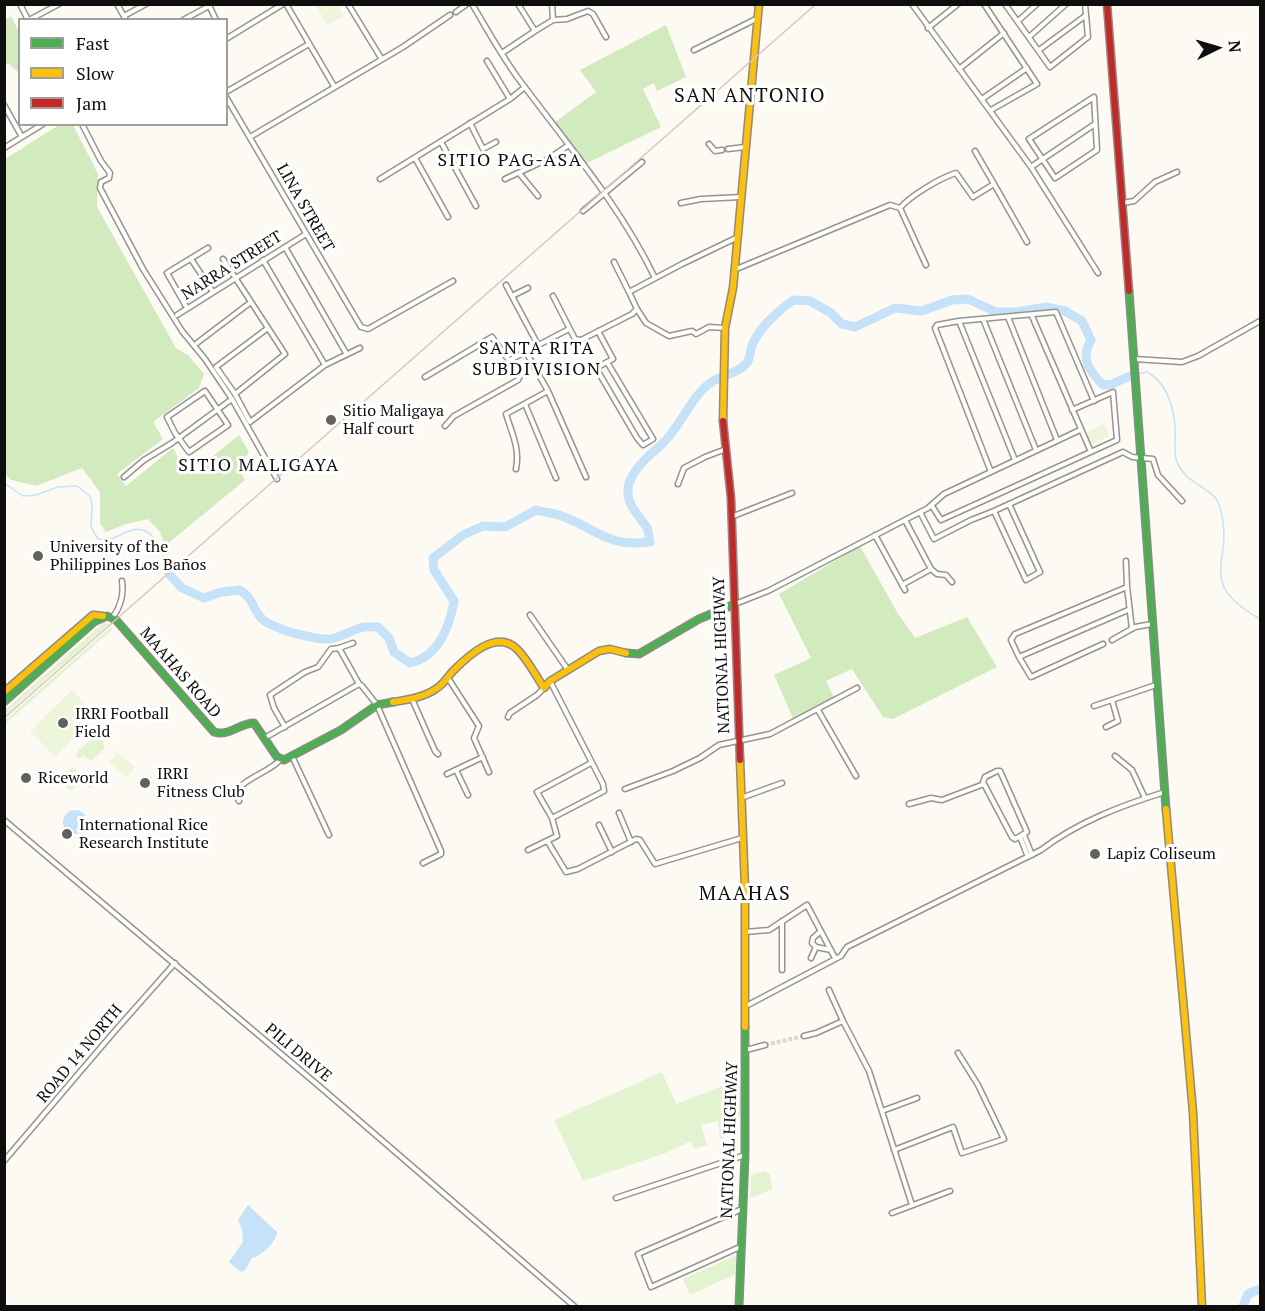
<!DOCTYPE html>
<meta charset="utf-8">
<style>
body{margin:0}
#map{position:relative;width:1265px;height:1311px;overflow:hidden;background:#fcfaf2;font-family:"PT Serif",serif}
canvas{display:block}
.frame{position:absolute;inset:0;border:6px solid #0e0e0e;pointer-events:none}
.legend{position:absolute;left:18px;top:18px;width:210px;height:108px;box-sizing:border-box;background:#fff;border:2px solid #9f9f9f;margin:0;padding:8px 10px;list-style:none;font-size:18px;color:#0e0e0e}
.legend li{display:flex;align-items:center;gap:12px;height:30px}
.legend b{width:30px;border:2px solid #9f9f9f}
.north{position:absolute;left:1187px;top:18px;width:60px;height:60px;-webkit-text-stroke:4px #fff;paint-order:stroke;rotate:85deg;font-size:16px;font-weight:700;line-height:24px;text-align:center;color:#0e0e0e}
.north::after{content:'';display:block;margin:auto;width:21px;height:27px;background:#0e0e0e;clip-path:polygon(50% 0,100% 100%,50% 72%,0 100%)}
</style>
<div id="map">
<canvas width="1265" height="1311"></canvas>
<div class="frame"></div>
<ul class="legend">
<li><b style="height:8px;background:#4caf50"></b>Fast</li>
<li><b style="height:8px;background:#ffc107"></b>Slow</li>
<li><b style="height:8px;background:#c62828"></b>Jam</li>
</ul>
<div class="north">N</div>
</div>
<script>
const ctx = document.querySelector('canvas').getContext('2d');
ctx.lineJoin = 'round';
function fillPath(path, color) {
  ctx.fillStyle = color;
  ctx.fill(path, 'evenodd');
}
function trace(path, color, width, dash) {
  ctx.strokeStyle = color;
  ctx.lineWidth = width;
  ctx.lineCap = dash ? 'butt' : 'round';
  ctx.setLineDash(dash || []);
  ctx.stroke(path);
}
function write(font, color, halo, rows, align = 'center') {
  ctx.font = font + ' "PT Serif",serif';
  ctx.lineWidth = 6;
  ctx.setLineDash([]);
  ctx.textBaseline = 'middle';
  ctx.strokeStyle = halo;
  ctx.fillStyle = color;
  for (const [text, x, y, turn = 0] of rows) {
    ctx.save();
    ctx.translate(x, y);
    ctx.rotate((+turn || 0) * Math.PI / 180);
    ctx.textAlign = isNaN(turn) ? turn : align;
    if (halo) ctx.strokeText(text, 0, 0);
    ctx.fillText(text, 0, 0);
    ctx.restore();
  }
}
fillPath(new Path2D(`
 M104,622l5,2 -104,91v-5z
 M111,627l2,2 -108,95v-4z
 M97,734l6,6 1,9 -13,12 -8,-6 -4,4 -4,-5z
 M73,767l19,18 -3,3 -9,-8 -9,11 -11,-10z
 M662,1072l14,32 64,-25v37l-8,2 1,15 -13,6 -2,-18 -17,4 6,20 -13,4 -3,-8 -28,13 -80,27 -29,-61z
 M766,1171l4,4 3,14 -23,9 1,-23z
 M739,1254l-3,20 -46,21 -7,-16z`), '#e2f3d0');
fillPath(new Path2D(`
 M11,16l8,16v41l-11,-10 -3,2v-45z
 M666,25l20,52 -29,14 -3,-8 -11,6 18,38 -76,37 -30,-42 41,-30 -16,-22z
 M59,125h14l25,49 -1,33 79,141 12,7 16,19 -5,14 -46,34 10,17 -46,35 9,12 47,-38 12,23 8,1 46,-37 10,17 -11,16 7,12 -80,66 -5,-14 -12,-13 -22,5 -20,8 -6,-9v-31l-18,-24 -46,18 -25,-6 -6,-6v-315z
 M860,546l37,66 18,26 52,-21 30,50 -104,52 -10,-2 -31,-48 -26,12 10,20 -41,22 -21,-48 37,-17 -32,-64z`), '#d1ebbe');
fillPath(new Path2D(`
 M316,5h21l7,11 -17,9z
 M1104,424l6,12 -20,9 -6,-12z
 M72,690l24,26 -41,41 -25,-26z
 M117,752l18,15 -8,10 -18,-15z`), '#edf6db');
fillPath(new Path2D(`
 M63 822a12 12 0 1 1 24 0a12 12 0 1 1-24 0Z
 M248,1205l29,27c-1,10 -15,24 -25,26l-7,12 -4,2 -12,-10 14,-20 -1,-13 -4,-9z`), '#c6e2f8');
trace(new Path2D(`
 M1136,374l11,-2c19,10 26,33 28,54 1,11 -1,23 1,33 8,26 38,28 43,46 19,56 -28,75 41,114
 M4,483l19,13 13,-1 22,-8 19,-1 13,10 2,10 -1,21 7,12c14,3 18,-3 31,-8 26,-10 35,25 40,43`), '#c6e2f8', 1.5);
trace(new Path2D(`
 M169,574l13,14 22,10 17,-6 19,-2c15,10 12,19 22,29 11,10 53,21 67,20 11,-1 21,-8 31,-11 5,-2 13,-1 18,-1l11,11 5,14 16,11c29,-7 39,-35 44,-62l-20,-31 -1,-12 30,-23 20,-9 22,1 31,-17c7,2 16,3 23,5 37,13 48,33 91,27 -1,-5 -1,-10 -3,-14 -6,-11 -20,-22 -19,-36 0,-3 1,-10 3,-13 6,-14 19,-24 30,-34 21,-19 29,-49 52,-64 10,-6 29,-9 35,-20 3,-6 2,-12 5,-18 9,-18 24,-31 40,-43l17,1 21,12 11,11 13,3 40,-19 27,3 30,-11 16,-1 28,13h21l29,-5 19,4 17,10 9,19c-11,20 -2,30 12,45l9,-1 20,-9
 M1243,1306l5,-12 12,-5`), '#c6e2f8', 9);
trace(new Path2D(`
 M765,1045l39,-9`), '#d8d7d0', 4, [4, 2]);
const street = new Path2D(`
 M20,4l8,16
 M117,4l9,16
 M286,4l48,82
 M348,4l33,54
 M472,4c15,25 29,51 46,74 48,65 102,127 137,200
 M518,4l17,27 18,-11 -1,-16
 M912,4l119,163 67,106
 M984,4l53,80 -46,26
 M1005,4l45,63 38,-30 -3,-33
 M209,5l7,15
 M456,12l11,-8
 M124,16l22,-12
 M29,20l30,-16
 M183,20l26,-14
 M553,20l14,-1 21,-8 5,3 13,23
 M1018,21l19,-17
 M928,28l30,-24
 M1029,37l37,-33
 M226,39l57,-35
 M694,50l64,-32
 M1039,50l46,-34
 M502,53l33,-22
 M487,61l23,38
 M959,69l45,-36
 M226,92l83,-48
 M226,97l135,230 7,2 85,-48
 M1094,97l3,53 -42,28 -26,-39z
 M982,99l45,-31
 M4,105l18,32
 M470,123l13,26 13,-7
 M82,124l19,37 9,12 -1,5 -8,4 -1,6 43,81 39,62 23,28 27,40 45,80
 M250,137l153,-90 47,-32
 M441,142l35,64
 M709,144l6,7 7,-1
 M4,148l39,-24
 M728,149l17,-2
 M975,151l19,33
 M415,158l33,59
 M1031,167l64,-43
 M519,173l19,23
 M380,179l130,-80 15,-12
 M505,179l43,-20 21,-14
 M681,203l20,-4 40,-2
 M1123,203l11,-2 21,-19 22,-10
 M900,208l26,57
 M583,211l59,-49
 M285,247l61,106
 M191,259l22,33
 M223,259l62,95 -50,40
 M263,260l62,105
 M614,262l15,30
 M734,270l156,-65 10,3c10,-12 40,-30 56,-35l17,24 21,-13 33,58
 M506,285l32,60
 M512,296l16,-8
 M553,296l22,43 6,1 51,-26 5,-5 -8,-17 53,-28 56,-27
 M187,308l-20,-35 41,-25
 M637,309l9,14 23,13 23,-5 4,3 13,-7 16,1
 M177,315l129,-81
 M1032,316l59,136
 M1008,317l49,123
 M983,319l53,131
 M959,321l56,139
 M268,328l-52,39 19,27 15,28 75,-57 35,-17
 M598,331l15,28 -17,9 41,70 6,7 10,-6 -46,-77
 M197,343l54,-41
 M526,352l22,39 38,86
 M1134,359l48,3 16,-6 62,-35
 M510,360l59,-31
 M425,377l67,-40 28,39 -2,4 -64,36 -9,10
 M205,391l23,34 -39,27 -14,-19 -8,-16z
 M525,404l31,74
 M516,469c4,-21 -4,-35 -10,-55l42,-23
 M991,472l-56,-144 2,-3 22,-4 97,-9 38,89
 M124,477l20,-17 28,-17 60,-44
 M678,484l6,-16 21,-11 21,-8
 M932,506l9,14 176,-80 -4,-48 -41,18
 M994,511l32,69 14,-8 -31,-68
 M920,512l14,27 37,-19 23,-9 129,-59 9,5 21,2 5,16 24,26
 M731,517l61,-24
 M905,520l26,49 6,5 9,1 6,7
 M875,535l30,55
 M1126,561l1,26
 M902,585l29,-16
 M735,604l33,-13 160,-83 16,-14 136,-64
 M530,615l38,55
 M113,617c8,-11 11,-22 9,-36
 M1112,640l23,-13 17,-3
 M1103,644l-72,33 -12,-20 -8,-17 4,-6 112,-47 5,42
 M339,648l20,36
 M1019,657l109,-47
 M448,678l31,48 -5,12 15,34
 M550,681l53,103 1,7 -52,27
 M412,699l23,52 3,3
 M1094,706l62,-21
 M818,710l38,66
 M508,717l2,-4 27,-18 7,-7
 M285,727l-11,-19 -4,-13 35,-23 13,-5 13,-18 8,-1 14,-5
 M1106,727l12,-6 -6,-21
 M268,736l91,-52 3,2 15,19 64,146v3l-18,9
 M292,756l37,79
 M1115,756l17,14 13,28
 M456,770l12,25
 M997,771h3l27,61 -12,7 -3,-2 -29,-55 2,-5z
 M447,774l36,-17
 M625,789l48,-18 27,-13 19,-13 51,-11 87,-46
 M741,798l41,-15
 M239,801l-3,-6c1,-14 34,-23 44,-35
 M909,804l22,-6 11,2 42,-16
 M619,813l12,29
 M4,820l315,266 255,220
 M599,825l13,27
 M1024,835l8,20
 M1020,837l8,20
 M548,842l18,30 12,-3 58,-30 4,1 15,24 87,-26
 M528,850l29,-14 -5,-18 -15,-26 54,-29
 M782,921v49
 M821,931l-8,7 -1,5 4,4 15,3
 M745,932l24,-2 38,-25 28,53
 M811,958l5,-11
 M829,990l14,31 26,50 43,134
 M746,1006l95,-50 6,-9 194,-97c37,-28 79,-44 124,-58
 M804,1036l12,-3 27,-12
 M746,1050l19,-5
 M882,1111l35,-13
 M894,1150l59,-23 9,26 42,-14 -26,-54 -20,-32
 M4,1161l110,-129 61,-69
 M616,1198l129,-43
 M892,1213l58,-22
 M740,1247l-89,40 -13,-33 104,-45`);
const fast = new Path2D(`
 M1129,291l37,518
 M626,653l13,1 60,-35 36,-15
 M4,702l90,-80 13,-6 9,4 98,112c15,5 25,-9 40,-9l23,34 7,3 57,-30 36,-25 16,-3
 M739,1306l6,-151v-128`);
const slow = new Path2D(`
 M723,421l2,-93 8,-40 26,-284
 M4,692l89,-77 10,1
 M393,702c13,-2 33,-5 44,-14 7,-4 11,-12 16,-17 15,-15 43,-42 64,-22 11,11 19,27 27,39l6,-7 49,-30 11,-2 16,4
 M740,760l5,129v138
 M1166,809l27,303 9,194`);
const jam = new Path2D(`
 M1107,4l22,287
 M723,421l8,77 9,262`);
trace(street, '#959491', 7);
trace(fast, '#8c8b87', 9);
trace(slow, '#8c8b87', 9);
trace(jam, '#8c8b87', 9);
trace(street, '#fffefd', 4);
trace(fast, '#4caf50', 6);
trace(slow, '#ffc107', 6);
trace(jam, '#c62828', 6);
trace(new Path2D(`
 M4,718l812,-714`), '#d9c4c2', 1.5);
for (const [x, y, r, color] of [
 [331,420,6,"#61615e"],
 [38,556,6,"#61615e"],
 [63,723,6,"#61615e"],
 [26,778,6,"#61615e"],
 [145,783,6,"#61615e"],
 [67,834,6,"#61615e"],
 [1095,854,6,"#61615e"]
]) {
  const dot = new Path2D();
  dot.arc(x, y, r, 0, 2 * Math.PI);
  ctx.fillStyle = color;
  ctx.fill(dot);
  trace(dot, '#fff', 2);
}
write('16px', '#0e0e0e', '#fff', [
 ["LINA STREET",305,208,60],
 ["NARRA STREET",232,266,-32],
 ["NATIONAL HIGHWAY",722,655,-92],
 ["MAAHAS ROAD",180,673,49],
 ["PILI DRIVE",298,1053,40],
 ["ROAD 14 NORTH",80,1054,-50],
 ["NATIONAL HIGHWAY",730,1140,-88]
]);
write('16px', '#0e0e0e', '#fff', [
 ["Sitio Maligaya",343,411],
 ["Half court",343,429],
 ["University of the",50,547],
 ["Philippines Los Baños",50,565],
 ["IRRI Football",75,714],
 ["Field",75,732],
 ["IRRI",157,774],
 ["Fitness Club",157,792],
 ["Riceworld",38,778],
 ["International Rice",79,825],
 ["Research Institute",79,843],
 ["Lapiz Coliseum",1107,854]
], 'left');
ctx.letterSpacing = '1.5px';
write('18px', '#0e0e0e', '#fff', [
 ["SITIO PAG-ASA",510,161],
 ["SANTA RITA",537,349],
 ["SUBDIVISION",537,370],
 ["SITIO MALIGAYA",259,466]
]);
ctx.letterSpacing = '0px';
ctx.letterSpacing = '1.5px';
write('20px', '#0e0e0e', '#fff', [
 ["SAN ANTONIO",750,96],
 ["MAAHAS",745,894]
]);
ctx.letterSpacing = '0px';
</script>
